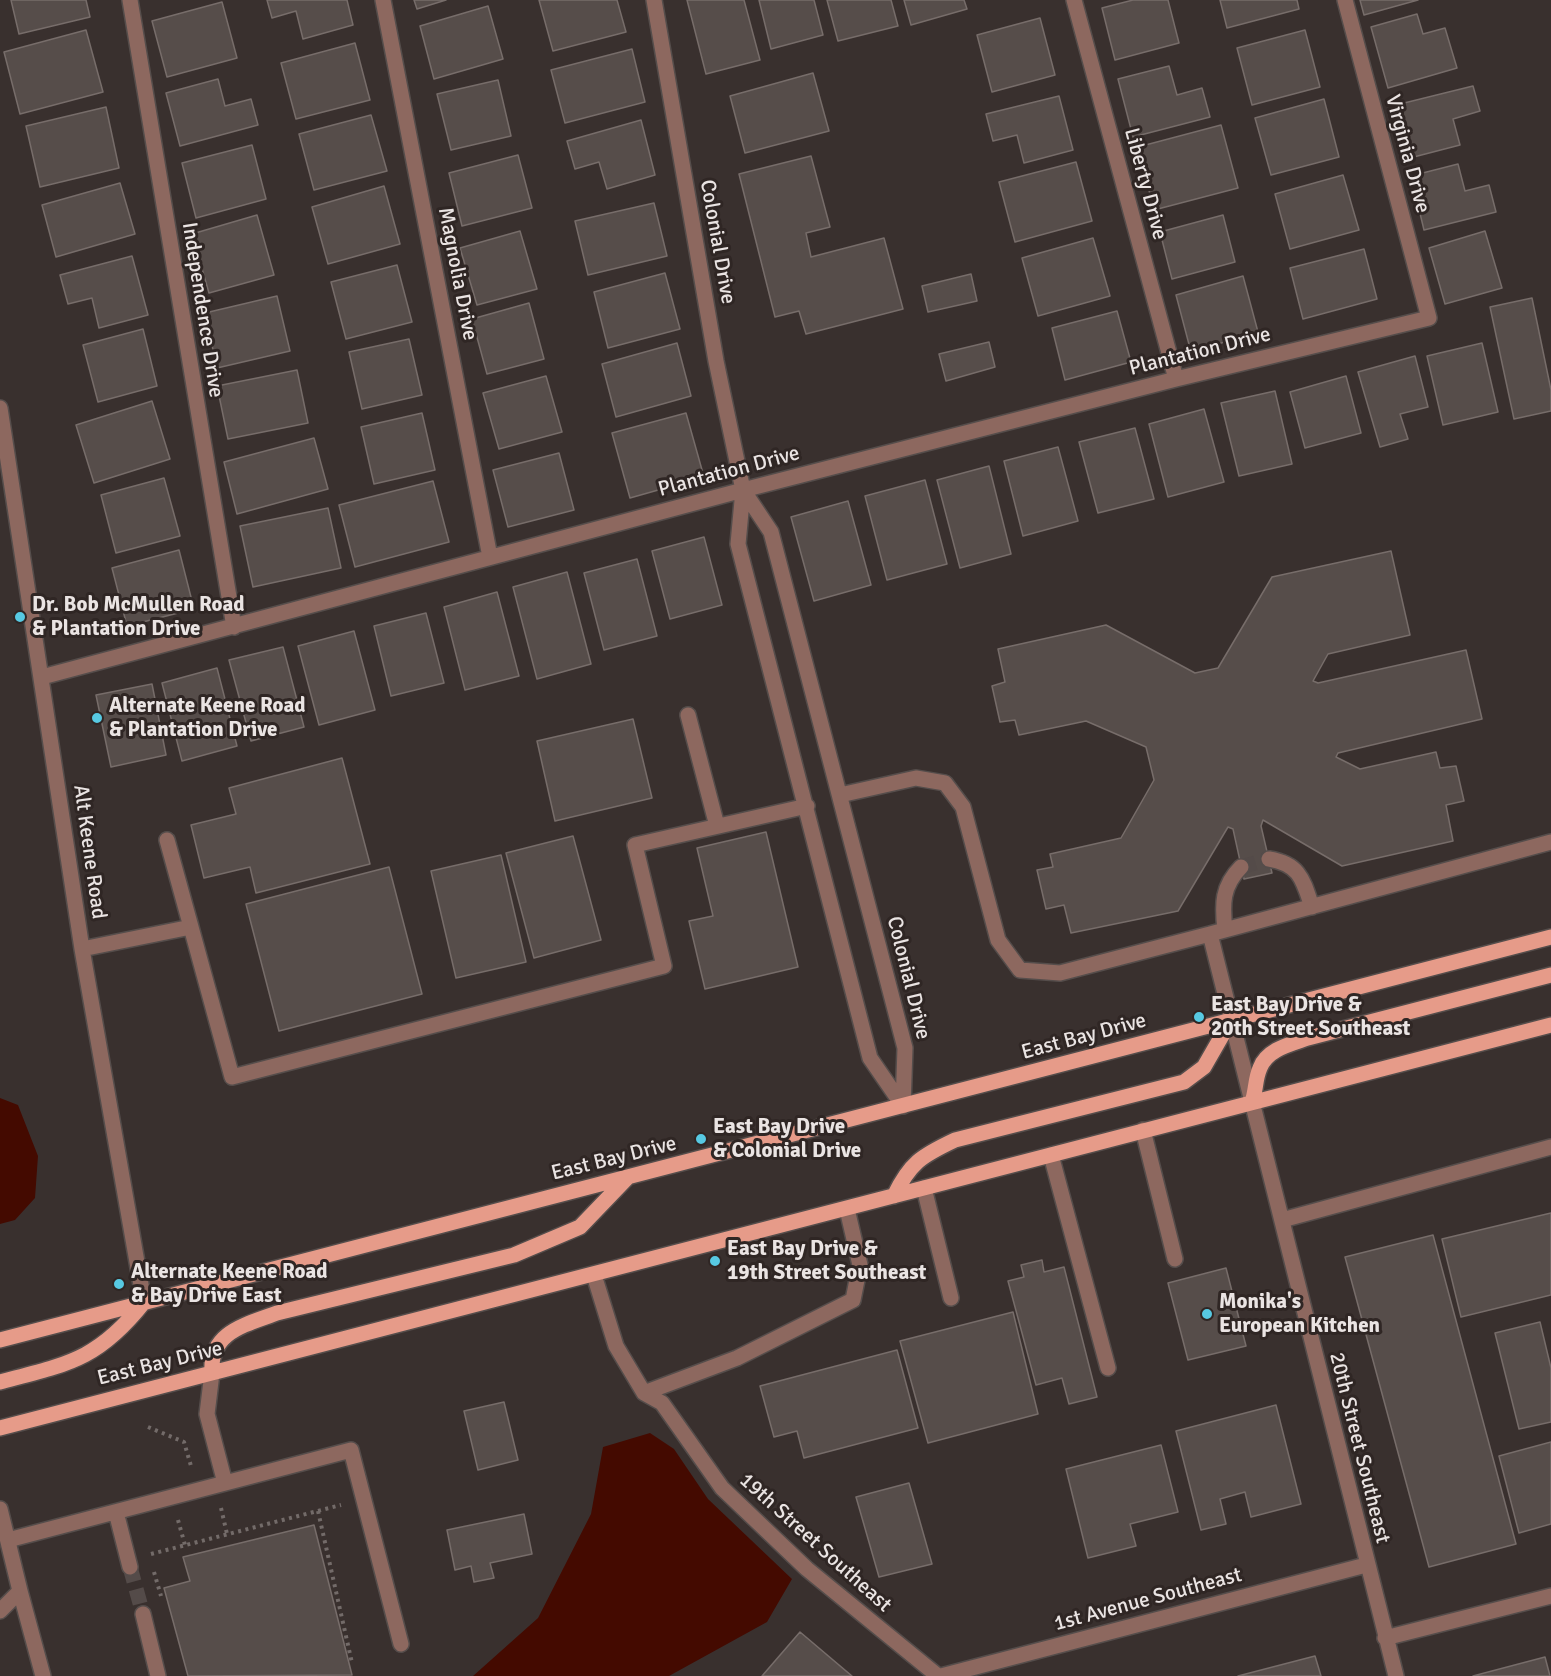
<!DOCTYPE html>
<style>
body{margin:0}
canvas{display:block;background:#39302e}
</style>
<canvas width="1551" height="1676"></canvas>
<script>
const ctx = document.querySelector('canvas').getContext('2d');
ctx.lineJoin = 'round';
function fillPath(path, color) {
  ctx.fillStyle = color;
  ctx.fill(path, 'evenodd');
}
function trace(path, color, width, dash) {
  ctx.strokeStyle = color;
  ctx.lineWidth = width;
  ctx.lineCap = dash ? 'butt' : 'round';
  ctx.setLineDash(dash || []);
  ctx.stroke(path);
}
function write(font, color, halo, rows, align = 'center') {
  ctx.font = font + ' Signika,sans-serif';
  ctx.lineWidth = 6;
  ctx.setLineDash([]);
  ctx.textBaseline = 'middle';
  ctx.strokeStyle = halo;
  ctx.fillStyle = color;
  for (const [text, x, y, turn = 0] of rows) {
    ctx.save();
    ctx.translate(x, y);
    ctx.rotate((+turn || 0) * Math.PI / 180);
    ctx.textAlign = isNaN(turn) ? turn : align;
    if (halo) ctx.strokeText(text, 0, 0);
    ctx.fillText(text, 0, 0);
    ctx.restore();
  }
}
fillPath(new Path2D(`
 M0,1098l18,7 20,51 -3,42 -20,22 -15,4z
 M650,1433l24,16 34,50 84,80 -25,43 -98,54h-196l65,-58 53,-104 12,-67z`), '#440a00');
const building = new Path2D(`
 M11,0h75l4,17 -71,17z
 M267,0h80l6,25 -50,14 -7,-28 -24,7z
 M414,0h32l-29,9z
 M539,0h78l9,32 -73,19z
 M687,0h57l16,60 -54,14z
 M759,0h55l9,35 -52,14z
 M827,0h64l7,26 -60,15z
 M904,0h60l3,9 -56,16z
 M1133,0h35l11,43 -64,17 -13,-52z
 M1220,0h77l2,9 -72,19z
 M1360,0h58l-54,15z
 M222,2l15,56 -70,19 -15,-56z
 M488,6l15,53 -69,20 -14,-53z
 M1417,14l6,20 22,-6 12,40 -69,20 -17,-61z
 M1040,18l15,57 -63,17 -15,-57z
 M86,30l17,62 -83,22 -16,-62z
 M1305,30l15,57 -68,18 -15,-57z
 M355,43l15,57 -74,19 -15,-56z
 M632,49l13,53 -80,21 -14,-53z
 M1169,66l8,29 25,-7 8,29 -77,20 -15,-58z
 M813,73l16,58 -84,22 -15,-57z
 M218,79l7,27 26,-7 7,26 -78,21 -14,-53z
 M498,80l13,56 -60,14 -14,-56z
 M1473,86l7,25 -27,8 7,26 -54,14 -14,-53z
 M1059,96l14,54 -49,13 -7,-28 -24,6 -7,-27z
 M1324,99l15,58 -68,18 -16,-57z
 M106,107l13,61 -79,19 -14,-61z
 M371,115l16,56 -73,19 -15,-56z
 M641,120l14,55 -48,14 -8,-27 -24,7 -8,-28z
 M1221,125l17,63 -84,22 -16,-63z
 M252,145l14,54 -70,19 -14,-55z
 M518,155l14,53 -70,18 -13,-53z
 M811,156l19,71 -24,6 5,24 73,-19 19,71 -97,25 -7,-23 -24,6 -36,-143z
 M1076,162l16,59 -77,21 -16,-60z
 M1458,164l7,27 24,-6 7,27 -72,18 -13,-54z
 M1343,175l16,55 -69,19 -15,-55z
 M120,183l15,51 -79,23 -14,-52z
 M384,186l16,58 -72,20 -16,-57z
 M654,203l13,53 -79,19 -13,-54z
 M257,215l17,60 -65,18 -17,-59z
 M1223,215l12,47 -63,17 -12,-47z
 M520,231l17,58 -60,16 -17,-57z
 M1485,231l17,57 -57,16 -16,-56z
 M1093,238l17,58 -72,20 -16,-58z
 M1364,249l13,50 -74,20 -13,-51z
 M132,256l16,59 -49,13 -7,-30 -24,6 -8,-29z
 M397,265l15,57 -66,17 -15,-57z
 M665,273l15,56 -72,19 -14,-56z
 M971,274l6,27 -49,11 -6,-26z
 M1243,276l15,56 -67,20 -15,-57z
 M277,296l13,55 -73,17 -12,-55z
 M1532,298l19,92v21l-37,8 -24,-112z
 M529,303l15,56 -57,15 -15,-55z
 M1117,311l14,51 -66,18 -13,-52z
 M143,329l14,57 -59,16 -15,-57z
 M409,339l13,56 -60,14 -13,-57z
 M989,342l6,25 -49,14 -7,-27z
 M677,343l14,53 -75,21 -14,-53z
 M1482,343l16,69 -55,13 -16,-69z
 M1415,356l13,51 -28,7 8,25 -28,8 -22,-75z
 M297,370l11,53 -80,16 -11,-53z
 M546,376l16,56 -63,17 -16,-56z
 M1346,376l15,57 -56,15 -15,-56z
 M1275,391l17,73 -53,12 -18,-73z
 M152,401l18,58 -76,24 -18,-58z
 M1204,409l20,73 -56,15 -19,-73z
 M422,413l13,57 -61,14 -13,-57z
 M686,413l18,64 -74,21 -18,-65z
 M1135,428l19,71 -56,14 -19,-71z
 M314,438l14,51 -91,25 -13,-52z
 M1058,447l20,74 -55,15 -19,-75z
 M559,453l15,57 -66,17 -15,-57z
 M989,466l22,88 -51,14 -23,-88z
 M164,478l16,58 -64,17 -15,-58z
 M925,480l22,84 -60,16 -22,-84z
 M433,481l16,61 -94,25 -16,-62z
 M848,501l23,84 -57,16 -23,-84z
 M328,508l13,60 -88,19 -13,-61z
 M704,537l18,68 -52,14 -18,-68z
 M179,550l15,59 -67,17 -15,-58z
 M1391,551l19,84 -82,19 -15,27 5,2 148,-33 16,69 -144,34 -2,4 24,12 76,-17 4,16 16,-2 8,35 -18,4 7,36 -111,25 -79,-46 -2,6 11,47 -28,6 -11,-50 -5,-2 -50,84 -107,22 -7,-28 -18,4 -9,-39 16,-3 -3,-13 71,-16 33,-58 -8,-33 -60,-26 -67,14 -4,-15 -15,2 -8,-36 13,-4 -7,-33 108,-24 89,48 23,-5 54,-91z
 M637,559l20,77 -53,14 -20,-77z
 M567,572l24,92 -54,15 -24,-92z
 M497,592l22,84 -54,14 -21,-83z
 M426,613l18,70 -53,13 -17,-70z
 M354,631l21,79 -56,15 -21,-79z
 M283,647l21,80 -53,14 -22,-81z
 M217,668l20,78 -55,15 -20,-78z
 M152,684l14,71 -55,12 -15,-72z
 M633,719l19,79 -97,23 -18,-80z
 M342,758l28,106 -114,29 -6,-26 -46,11 -13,-53 45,-11 -7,-26z
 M766,832l32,135 -93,22 -16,-68 24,-5 -16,-68z
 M573,836l28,104 -67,18 -28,-105z
 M501,855l25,107 -70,16 -25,-107z
 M389,867l33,127 -143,37 -33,-127z
 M1551,1213v82l-90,22 -19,-78z
 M1433,1235l83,309 -87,23 -84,-310z
 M1042,1260l2,12 20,-5 33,130 -28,7 -7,-26 -26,7 -28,-104 16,-4 -3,-12z
 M1226,1268l20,78 -58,14 -20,-77z
 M1013,1312l25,102 -110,29 -28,-102z
 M1540,1322l11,46v54l-32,7 -24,-96z
 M897,1350l21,78 -114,30 -7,-27 -23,6 -14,-51z
 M504,1402l14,58 -40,10 -14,-59z
 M1276,1405l25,99 -50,13 -6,-25 -25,7 6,25 -25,6 -25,-99z
 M1551,1442v82l-32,9 -20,-77z
 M1161,1445l17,67 -48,12 6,22 -48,12 -22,-89z
 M909,1483l23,81 -53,13 -23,-80z
 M524,1514l8,40 -42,9 4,15 -20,4 -3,-16 -16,4 -8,-40z
 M314,1525l38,150 -164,1 -24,-88 26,-7 -7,-24z
 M800,1632l52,44h-90z
 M1315,1656l6,20h-83z
 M1545,1657l5,19h-77z`);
fillPath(building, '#564d4a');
trace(building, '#776d6a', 1.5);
trace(new Path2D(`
 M1241,867l28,-8
 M130,1567l13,47`), '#544b49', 15, [15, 8]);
const minor = new Path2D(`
 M130,0l104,627
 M383,0l107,557
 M654,0l62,361 27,129 -5,54 132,514 33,48
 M1074,0l102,379
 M0,408l82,541 62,353
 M743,490l28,42 134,516 -2,58
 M42,677l701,-187 433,-111 253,-61 -84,-318
 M688,715l29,111
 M840,795l76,-17 29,5 18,24 35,133 22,30 40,3 150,-39
 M167,840l24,87
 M1269,859c31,5 34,21 43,48
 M1225,930c-3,-26 -3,-44 16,-63
 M82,949l109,-22 41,150 432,-111 -29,-121 172,-39
 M1143,1130l32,129
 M1051,1155l57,213
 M924,1188l27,110
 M1282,1220l269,-73
 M594,1275l22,71 28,47 18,10 60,85 85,81 131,107
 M212,1373l-5,41 18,69
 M644,1393l93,-35 116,-58 7,-35 -13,-56
 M0,1509l20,82 -20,20
 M116,1512l14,55
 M8,1540l343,-90 50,194
 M20,1591l23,85
 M143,1614l15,62
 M1385,1638l166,-42
 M941,1676l425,-111
 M1396,1676l-186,-742 341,-92`);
const major = new Path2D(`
 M1252,1102c4,-11 3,-23 8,-34 7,-19 31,-24 48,-30l243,-63
 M894,1196c16,-33 27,-40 61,-56l229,-58 20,-15 27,-47
 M0,1340l1551,-403
 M212,1373c-3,-41 33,-48 65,-60l237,-58 66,-28 48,-50
 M0,1382c68,-18 98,-22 144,-80
 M0,1428l1551,-403`);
trace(minor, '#554d4b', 18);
trace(major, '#554d4b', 18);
trace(new Path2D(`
 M148,1427l36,15 7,24
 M221,1508l6,26
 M318,1511l34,152
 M178,1520l7,25
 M151,1554l190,-49
 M154,1572l7,24`), '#736b69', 4, [3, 4.5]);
trace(minor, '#8d685f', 15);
trace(major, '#e69b89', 15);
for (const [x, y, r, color] of [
 [20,617,6,"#57c9e2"],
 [97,718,6,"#57c9e2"],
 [1199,1017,6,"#57c9e2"],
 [701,1139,6,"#57c9e2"],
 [715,1261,6,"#57c9e2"],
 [119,1284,6,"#57c9e2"],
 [1207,1314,6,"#57c9e2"]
]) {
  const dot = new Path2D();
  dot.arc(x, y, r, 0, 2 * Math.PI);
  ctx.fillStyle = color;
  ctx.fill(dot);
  trace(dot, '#2f2624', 2);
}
write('21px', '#eae4e3', '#2f2624', [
 ["Virginia Drive",1407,154,75],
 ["Liberty Drive",1145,184,75],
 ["Colonial Drive",717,242,80],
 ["Magnolia Drive",457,274,79],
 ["Independence Drive",202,310,81],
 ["Plantation Drive",1200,352,-14],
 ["Plantation Drive",729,472,-15],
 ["Alt Keene Road",89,852,82],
 ["Colonial Drive",908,978,76],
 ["East Bay Drive",1084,1037,-15],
 ["East Bay Drive",614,1159,-14],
 ["East Bay Drive",160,1364,-14],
 ["20th Street Southeast",1359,1448,76],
 ["19th Street Southeast",815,1543,42],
 ["1st Avenue Southeast",1148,1600,-15]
]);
write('bold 21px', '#eae4e3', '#2f2624', [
 ["Dr. Bob McMullen Road",32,605],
 ["& Plantation Drive",32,629],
 ["Alternate Keene Road",109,706],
 ["& Plantation Drive",109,730],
 ["East Bay Drive &",1211,1005],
 ["20th Street Southeast",1211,1029],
 ["East Bay Drive",713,1127],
 ["& Colonial Drive",713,1151],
 ["East Bay Drive &",727,1249],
 ["19th Street Southeast",727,1273],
 ["Alternate Keene Road",131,1272],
 ["& Bay Drive East",131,1296],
 ["Monika's",1219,1302],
 ["European Kitchen",1219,1326]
], 'left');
</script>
